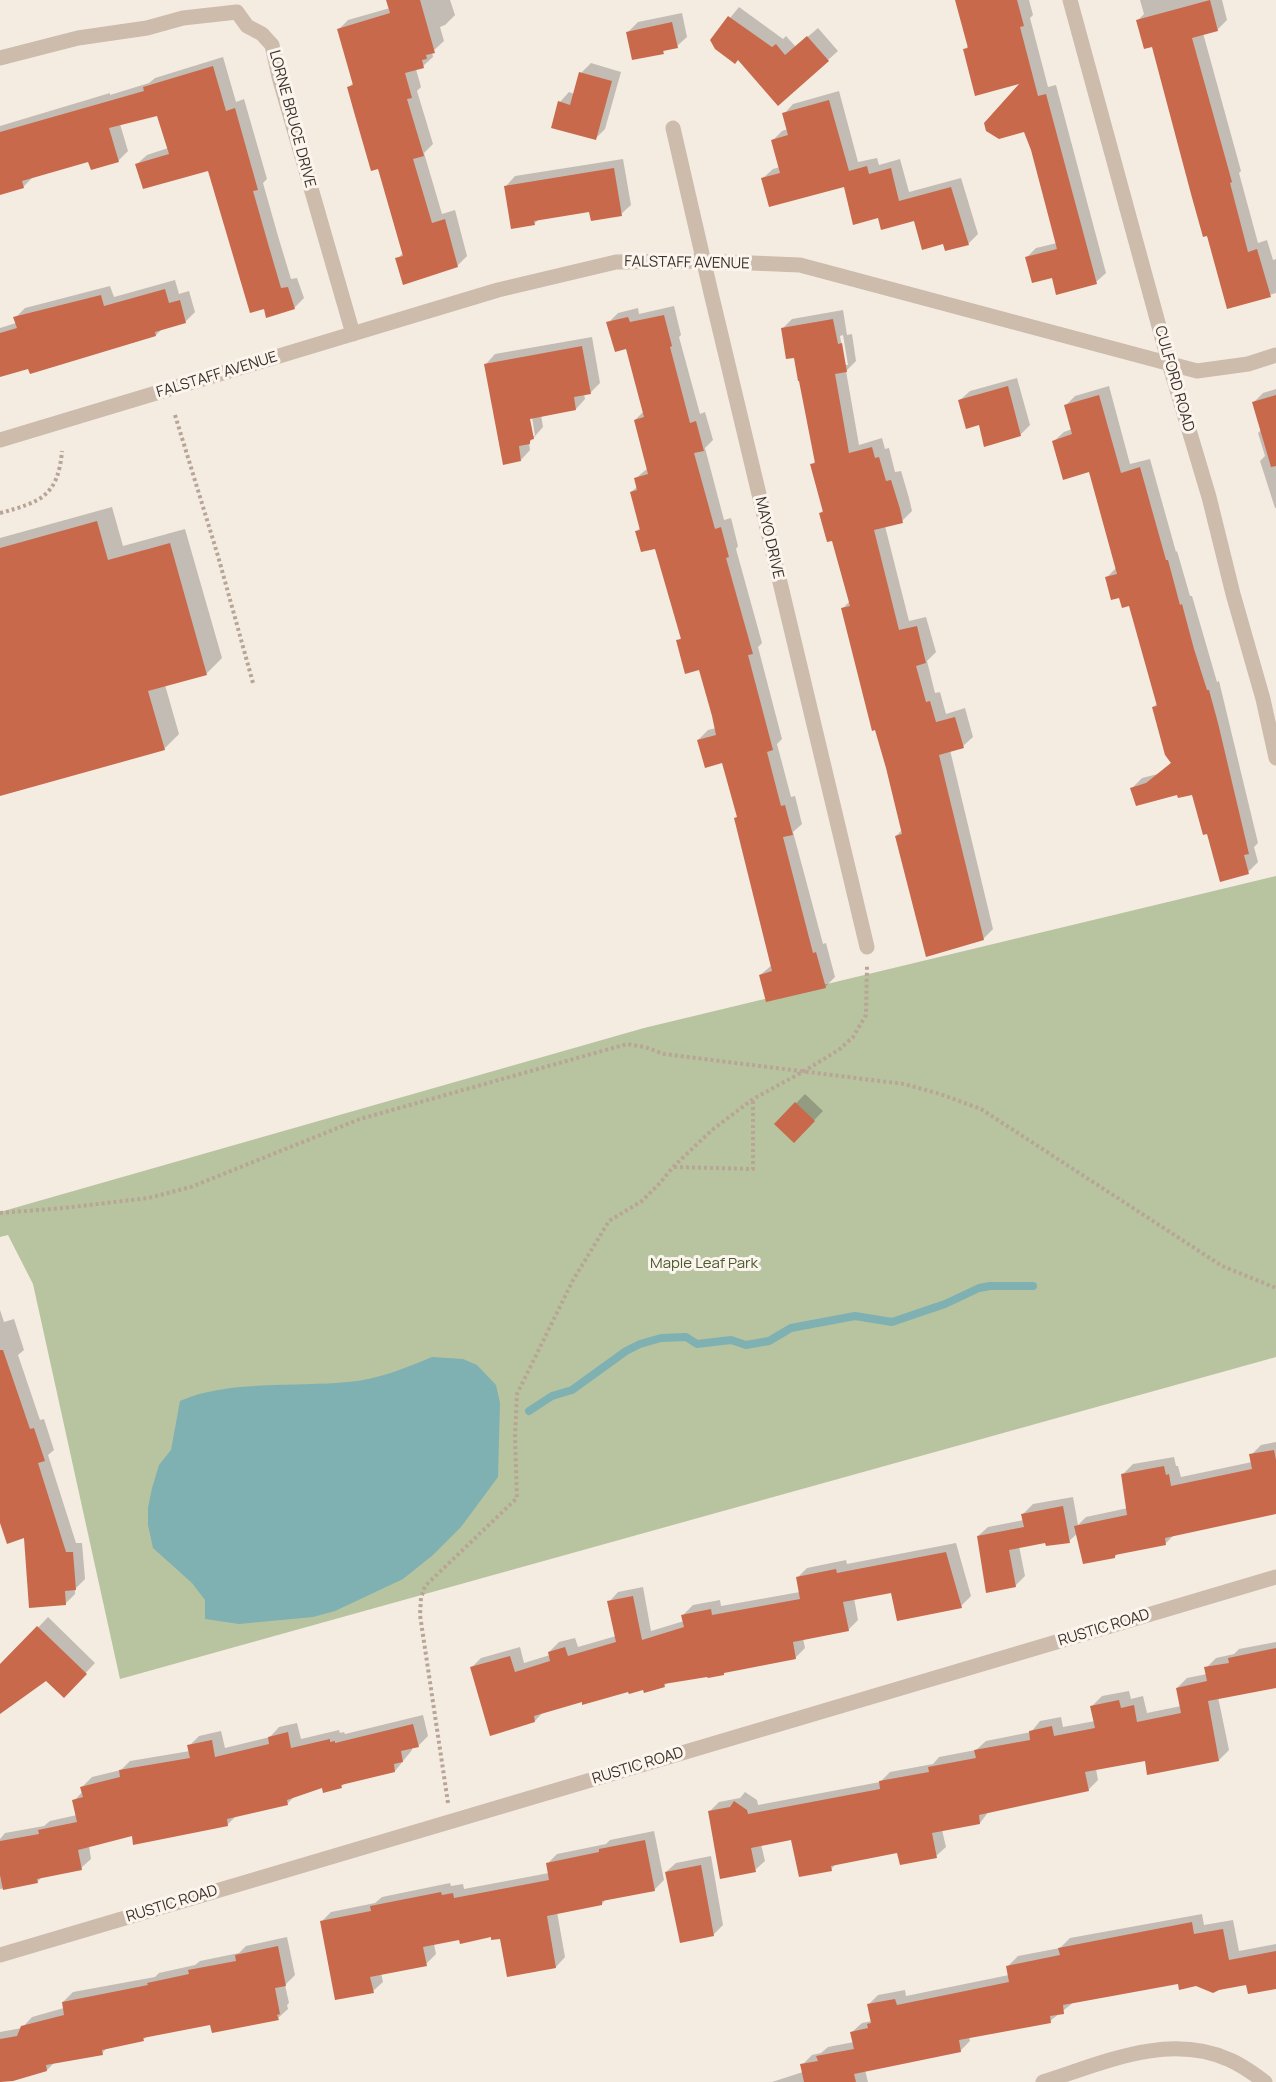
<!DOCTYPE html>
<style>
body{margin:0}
canvas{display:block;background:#f4ebe1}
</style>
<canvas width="1276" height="2082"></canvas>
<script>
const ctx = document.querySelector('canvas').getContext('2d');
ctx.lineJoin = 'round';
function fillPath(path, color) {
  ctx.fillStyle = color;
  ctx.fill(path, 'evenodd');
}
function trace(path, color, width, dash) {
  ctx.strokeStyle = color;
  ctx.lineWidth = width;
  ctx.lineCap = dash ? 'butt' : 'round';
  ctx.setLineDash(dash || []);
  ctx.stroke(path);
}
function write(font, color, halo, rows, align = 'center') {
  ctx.font = font + ' Manrope,sans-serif';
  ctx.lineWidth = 6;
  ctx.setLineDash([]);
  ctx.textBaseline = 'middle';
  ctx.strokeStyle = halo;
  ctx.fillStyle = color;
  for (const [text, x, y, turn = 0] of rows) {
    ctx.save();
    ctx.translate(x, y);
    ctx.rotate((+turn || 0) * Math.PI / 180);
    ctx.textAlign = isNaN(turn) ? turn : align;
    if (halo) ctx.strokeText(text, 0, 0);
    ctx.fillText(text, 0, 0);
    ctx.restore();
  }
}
fillPath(new Path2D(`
 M1276,876v481l-1156,322 -87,-395 -25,-49 -8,2v-25l644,-184z`), '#b8c4a0');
fillPath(new Path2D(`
 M432,1357l31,2 14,6 19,20 4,18 -2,74 -37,50 -28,28 -30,24 -68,32 -22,6 -74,7 -34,-5v-19l-13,-17 -39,-35 -5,-23v-17l4,-20 7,-23 12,-15 9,-49c46,-21 117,-14 168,-19 29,-2 57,-14 84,-25z`), '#7fb0b2');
fillPath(new Path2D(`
 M387,0h63l5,15 -10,10 -5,2 4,14 -12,11 1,5 -10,9 -7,3 5,18 -4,4 16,53 -9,9 18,61 13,-4 12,46 -10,10 -60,-7 7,-7 -25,-85 -31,-79 6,-6 -16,-52 10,-10 42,-12z
 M956,0h73l4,15 -3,3 18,69 8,-2 50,188 -10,9 -43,-6 -27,-18 10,-10 21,-5 -34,-162 -59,-31 5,-5z
 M1140,0h82l5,20 -10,10 -14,3 38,138 -2,2 19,70 9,-3 6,20 3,-1v34l-48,14 -75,-262 -15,-25 6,-6z
 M739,7l44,32 3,-3 10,11 22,-19 20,23 -10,9 -89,-1 -27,-19z
 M682,13l5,24 -10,9 -10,2 -4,4 -35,-20 10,-10z
 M223,57l13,45 8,-3 23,80 -4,4 15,53 13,43 6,-1 7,20 -10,10 -27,8 -58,-146 -72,-6 10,-9 21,-7 -10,-34 -38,10 8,27 -10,10 -29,-1 -56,17 -10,10 -23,7v-68l110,-33v2l39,-12 6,-5z
 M591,63l30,9 -16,57 -10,10 -35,-37 9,-10 5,2 7,-21z
 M839,91l19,71 19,-4 2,7 21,-6 9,33 52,-14 17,56 -9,9 -23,7 -2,-8 -29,-23 -36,-3 -34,-31 -82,-7 10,-9 7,-2 -7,-27 9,-9 6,-2 -4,-15 9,-10z
 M623,159l8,46 -10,9 -30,-4 -52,9 -5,5 -28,-38 9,-10z
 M175,280l4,14 10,-3 6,21 -10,10 -22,6 -7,7 -156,41v-48l16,-5 -1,-5 10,-10 85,-22 4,11z
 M674,306l7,29 -2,2 21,77 5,-2 8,28 -8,8 19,72 7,-2 7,28 -2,3 26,94 -4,4 24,92 -5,5 14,53 4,-1 7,28 -9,8 30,112 3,-1 9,34 -10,10 -65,-12 12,-10 -34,-149 -15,-55 -25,-21 10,-10 8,-2 -16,-60 -22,-27 4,-4 -26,-90 -19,-16 4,-4 -10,-35 7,-6 -2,-8 12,-10 -13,-48 9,-9 -17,-63 -19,-25 10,-10 20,-5 1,6z
 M843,310l4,25 5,-1 4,27 -10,10 13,74 23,-7 3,11 4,-1 6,24 6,-1 8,27 3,13 -10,10 -17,5 24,95 17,-4 10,35 -9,9 8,32 5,-1 6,22 19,-6 8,29 -10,9 -13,4 43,179 -10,10 -87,-103 6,-6 -14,-62 -45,-160 7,-7 -17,-62 -13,-26 4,-3 -12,-45 4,-5 -21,-104 -13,-27 10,-10zM843,335l5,30h-3l-5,-29z
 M592,337l8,46 -10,10 -6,1 1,5 -9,10 -35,6 2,12 -14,16 1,7 -9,10 -35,-96 9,-10zM531,411l4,25h-3l-4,-24z
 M1017,378l13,47 -10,10 -40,-12 -20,-23 10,-9z
 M1109,386l21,78 20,-5 26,93 1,-1 13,45h2l25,86 2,-1 39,162 -4,4 4,15 -10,10 -40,-40 -15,-39 -61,-5 10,-10 16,-4 14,-12 -19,-55 5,-4 -28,-99 -10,-8 -14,-18 10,-10 -26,-98 -36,-29 10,-9 8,-3 -7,-23 10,-10z
 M1276,389v119h-1l-15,-47 5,-5 -7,-23 3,-3 -8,-27 10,-10z
 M112,507l11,39 62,-17 37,129 -15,15 -42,12 14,49 -15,15 -164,46v-257z
 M805,1094l18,17 -29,30 -18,-17z
 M0,1310l4,12 10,-3 10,31 -6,5 22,65 4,-1 10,31 -6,5 28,88h6l3,36 -10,10v5l-10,10 -40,-68 -25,-18z
 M1276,1442v71l-101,21 -9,9 -48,10 -3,4 -37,-24 -9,8h-22l-28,5 6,30 -10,10 -37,-50 10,-9 36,-7 -1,-6 10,-10 40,-7 5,28 8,-8 42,-9 -5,-34 10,-10 41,-7 2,9h2l3,11 71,-15 -1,-7 10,-10z
 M956,1543l15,53 -10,10 -69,-15 -38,7 4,22 -10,10 -45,8 2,10 -10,10 -127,24 -4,4 -35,4 -46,10 -39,11 -9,10 -64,-53 10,-10 39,-11 4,16 26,-8 -1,-3 10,-10 16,-4 3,9 38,-11 -7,-34 9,-10 25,-5 8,44 33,-10 -1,-6 10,-10 27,-5 1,6 79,-14 -3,-14 10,-10 39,-8 1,4z
 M48,1617l47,46 -31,33 -18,-17 -46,33v-44z
 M1276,1642v44l-58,11 11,53 -10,10 -73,-1 -50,10 2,11 -10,10 -99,21 -9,12 -38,7 4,17 -10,9 -38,-5 -61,12 -6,6 -38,-31 -32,6 4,17 -10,9 -46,-58 10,-10 21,-4 5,-6 12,8 1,5 122,-23 10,-10 43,-8 6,-7 37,-7 10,-9 45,-9 9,-11 21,-4 2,10 32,-6 -3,-15 10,-10 27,-5 2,8 12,-3 4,17 34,-7 -4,-18 10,-10 20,-4 -1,-6 10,-10 18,-4 5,-5z
 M423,1715l5,21 -10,10 -6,1v3l-17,21 -50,12 -4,4 -18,-1 -27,9 -8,8 -51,12 -10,10 -94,10 -44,11 2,13 -10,9 -38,8 -6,6 -37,7v-50l5,-6 39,-7 6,-5 27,-6 -3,-14 9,-10 -1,-4 10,-10 29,-7 9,-9 60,-10 -1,-5 10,-10 22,-5 4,17 45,-11 9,-10 18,-4 4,16 38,-9 1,3 4,-1 1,2z
 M654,1831l10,49 -10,10 -48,9 -4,5 -45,8 8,45 -9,10 -54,-30 -10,-2 -32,3 -26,6 2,10 -10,10 -45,9 2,9 -10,9 -52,-69 10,-10 44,-9 7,-6 68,-14 1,3 12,-2 1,5 85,-16 -1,-10 9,-9 49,-10 4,-4z
 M711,1856l12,69 -10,10 -47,-63 10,-9z
 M1202,1914l2,11 29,-5 6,31 37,-7v43l-29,-4 -51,2 -17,-3 -105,20 -24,19 -81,15 1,5 -10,10 -95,19 3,12h-96l31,-10 -1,-7 10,-10 9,-2 7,-6 26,-5 -2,-10 10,-9 10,-2 -4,-16 10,-10 27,-5 1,6 103,-21 -1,-9 10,-10 42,-8 10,-10z
 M287,1937l8,38 -10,10 4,18 -2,2 1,4 -10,9 -66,5 -64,12 -5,5 -35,7 -6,6 -47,9 -8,8 -47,12v-50l22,-4 10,-11 32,-9 -1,-6 10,-10 82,-15 4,-4 36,-8 5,-4 39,-8 7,-7z`), '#0003');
trace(new Path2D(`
 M529,1411l23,-15 20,-6 54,-39 14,-7 21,-6 25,-1 11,7 34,-4 15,5 23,-4 22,-13 64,-12 37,6 53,-18 34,-16 11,-2h43`), '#7fb0b2', 8);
fillPath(new Path2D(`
 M386,0h34l15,53 -9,2 1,4 -5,1 2,8 -19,5 7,25 -5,1 17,57 -11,3 19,64 13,-4 13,48 -55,18 -8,-27 8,-2 -25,-87 -7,2 -17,-59 -7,-25 6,-2 -16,-56 53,-16z
 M955,0h62l7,26 -4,1 18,69 8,-2 51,190 -41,11 -4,-17 -20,5 -7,-26 32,-8 -26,-99 -7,-18 -25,7 -13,-8 -2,-8 35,-39 -44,12 -12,-47 5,-1z
 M1210,0l8,31 -26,7 40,144 -2,1 18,69 9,-3 14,48 -44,12 -20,-73 -4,1 -12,-43 -39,-147 -8,2 -8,-29z
 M728,16l44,31 4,-3 9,11 22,-19 22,25 -51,45 -40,-46 -3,4 -20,-15 -5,-9z
 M672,22l6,26 -15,3 1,3 -32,6 -6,-28z
 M213,66l13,45 9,-3 23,82 -5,1 16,56 12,41 7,-1 7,22 -29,9 -2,-9 -14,4 -42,-142 -65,18 -8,-25 34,-10 -12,-38 -48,12 10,34 -28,8 -3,-8 -66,19 2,7 -24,7v-63l144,-41 -1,-4z
 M579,72l33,9 -16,59 -45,-12 7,-27 12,4z
 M829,100l20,71 18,-5 2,8 22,-6 8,33 52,-14 18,58 -24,6 -2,-7 -21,6 -8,-29 -33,9 -3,-12 -25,7 -9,-38 -75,20 -8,-29 19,-5 -9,-33 17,-5 -6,-22z
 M614,168l8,48 -31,5 -2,-9 -55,9 1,4 -24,4 -7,-43z
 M165,289l4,14 11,-3 6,23 -31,9 1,4 -126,38 -2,-5 -28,8v-44l17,-5 -4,-11 88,-22 3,11z
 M664,315l8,31 -2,1 20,76 6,-2 8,30 -10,2 21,76 6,-2 8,30 -3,1 27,96 -5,1 25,95 -6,2 14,54 4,-1 8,30 -10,2 30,116 3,-1 10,36 -60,14 -7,-27 13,-4 -38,-153 3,-1 -15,-54 -17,5 -8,-28 19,-5 -4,-19 -13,-46 -14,4 -9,-34 5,-1 -26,-90 -14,3 -6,-21 5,-1 -10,-38 7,-2 -3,-12 14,-4 -14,-54 10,-3 -18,-68 -11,3 -9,-30 22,-5 2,5z
 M833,319l5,25 4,-1 5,29 -12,2 14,79 23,-6 3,11 4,-1 7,24 5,-1 9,29 3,14 -29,7 25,100 18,-4 9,37 -10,3 10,36 4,-1 6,21 19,-5 9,31 -25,7 45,185 -58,17 -31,-121 7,-2 -16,-66 -11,-38 -3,1 -31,-123 9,-2 -18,-65 -5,1 -8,-29 4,-1 -13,-48 5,-1 -16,-82h-1l-4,-23 -8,1 -5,-31z
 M582,346l9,48 -17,3 2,13 -46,9 4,20 -4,1v4l-11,2 2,15 -18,4 -19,-101z
 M1008,386l13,50 -37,11 -5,-22 -13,4 -8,-29z
 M1099,395l22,78 19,-6 26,93h2l12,45 2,-1 12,45 13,41h2l9,33 31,131 -5,1 5,19 -29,8 -13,-48 -4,1 -11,-40 -14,3 -1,-3 -41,11 -6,-18 16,-5 25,-20 -6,-8 -13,-48 5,-1 -28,-100 -7,2 -3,-10 -8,2 -6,-23 12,-3 -28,-102 -26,8 -11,-39 20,-7 -8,-29z
 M1276,395v71l-5,1 -19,-65z
 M97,521l11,39 62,-17 37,132 -59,16 17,59 -165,46v-248z
 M795,1102l20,19 -21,22 -20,-19z
 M0,1350h3l27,79 4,-1 11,33 -7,2 28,89h7l3,38 -11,1 1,14 -37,3 -5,-70 -17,6 -7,-21z
 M1274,1450l2,10v54l-111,24 1,7 -51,10v3l-32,6 -9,-38 53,-11 -6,-41 43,-8 2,9 3,-1 2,12 81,-17 -3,-15z
 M1063,1506l7,37 -24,3 -1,-3 -36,7 7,37 -30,6 -9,-57 47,-9 -3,-13z
 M946,1552l16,56 -65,13 -6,-28 -48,9 6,29 -56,11 3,17 -72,14v2l-16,3 -1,-1 -43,7 1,3 -21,6 -1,-3 -14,4 -1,-2 -46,13v-3l-48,14 1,6 -45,14 -20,-69 40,-11 5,16 35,-11 -2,-9 17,-5 3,9 48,-14 -9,-41 26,-5 9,44 42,-13 -3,-12 30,-6 1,6 88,-16 -4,-22 40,-8 1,4z
 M37,1626l50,48 -23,24 -18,-17 -46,33v-50z
 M1276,1648v40l-68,13 11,60 -72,14 -2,-14 -60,11 4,19 -110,24 1,9 -48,9 5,25 -37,7 -3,-12 -66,13 1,5 -33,6 -8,-37 -40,8 5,24 -36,7 -12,-68 22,-4 4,-6 13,9 1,4 132,-25 -1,-8 50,-9 -1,-5 48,-9 -2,-8 56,-10 -1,-9 23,-5 2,10 41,-8 -5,-22 29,-6 2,8 13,-3 3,17 44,-9 -5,-25 31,-7 -3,-14 25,-4 -1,-5z
 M413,1724l6,23 -18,4 2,11 -9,2 1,8 -54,13 1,3 -19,5 -1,-5 -35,12 1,5 -61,14 1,7 -95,19 -1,-9 -54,14 4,20 -45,9 1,4 -35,7 -3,-15v-34l39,-7 -1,-4 39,-8 -5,-22 11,-3 -3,-10 40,-10 -1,-7 71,-12 -3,-13 25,-5 3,17 54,-13 -1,-7 20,-5 3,16 39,-9v3l5,-1v2z
 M645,1840l10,51 -53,10v4l-55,11 9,52 -49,9 -7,-38 -9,1v-3l-31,7 -1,-4 -36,7 4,19 -57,11 4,16 -39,7 -15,-79 51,-10 -1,-5 71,-14 1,3 11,-2 1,5 95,-18 -3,-17 53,-11v-3z
 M701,1865l13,71 -34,7 -15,-71z
 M1192,1922l2,12 29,-5 6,31 47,-9v38l-28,5 -2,-9 -27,5 -6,3 -17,-7 -17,4 -1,-6 -115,21 1,9 -14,2 1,7 -92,17 2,12 -107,22 2,8h-52l-4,-18 18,-3 -2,-5 38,-7 -4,-17 18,-4 -1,-4 4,-1 -4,-19 28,-5 2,6 112,-23 -3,-16 54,-11 -2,-7z
 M278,1946l8,40 -11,2 5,26 -3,1 2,5 -67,13 -2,-8 -67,13 1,3 -42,9 1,5 -57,10 1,6 -34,10 -13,1v-43l17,-3 4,-10 43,-11 -2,-13 86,-17 -1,-2 42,-9 -1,-4 48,-9 -1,-6z`), '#c8694b');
trace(new Path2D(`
 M175,415l43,141 35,127
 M0,513c41,-11 58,-17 62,-62
 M674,1167l79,2v-69
 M0,1213l64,-5 84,-10 43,-11 169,-68 267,-75 18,3 19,7 240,30 36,10 41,15 241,157 54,22
 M448,1803l-28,-188 1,-17 4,-12 92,-88 -2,-61 2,-43 56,-114 36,-59 33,-20 18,-18 13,-16 39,-37 41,-31 53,-29 34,-21 13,-12 13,-22 1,-49`), '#b9a596', 4, [3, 3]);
trace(new Path2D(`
 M1070,0l99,363 40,134 24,97 30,105 13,59
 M0,58l78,-20 69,-10 36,-10 54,-6 10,14 15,8 10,11 7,32 74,257
 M673,128l38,165 156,654
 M0,440l498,-150 118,-28 87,-1 97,4 397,106 51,-7 28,-9
 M0,1955l1276,-378
 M1043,2082c60,-19 125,-50 187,-22 12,5 24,14 35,22`), '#cdbbac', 15);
write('15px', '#3b302b', '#fbf5ee', [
 ["LORNE BRUCE DRIVE",292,119,75],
 ["FALSTAFF AVENUE",687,263,1],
 ["FALSTAFF AVENUE",217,375,-17],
 ["CULFORD ROAD",1174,379,74],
 ["MAYO DRIVE",769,538,77],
 ["RUSTIC ROAD",1104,1628,-17],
 ["RUSTIC ROAD",638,1766,-17],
 ["RUSTIC ROAD",172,1904,-17]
]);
write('15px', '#4a5a2e', '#fbf5ee', [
 ["Maple Leaf Park",704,1264]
]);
</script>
